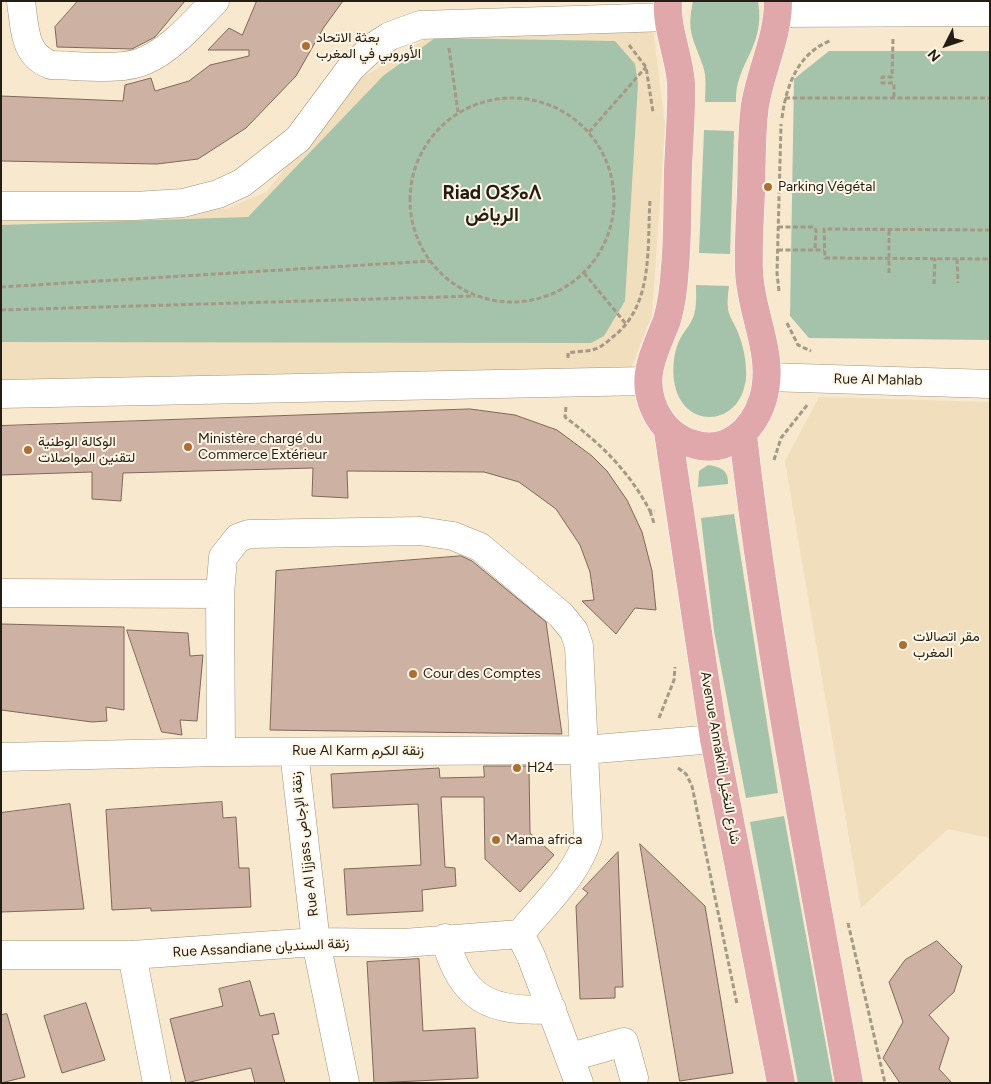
<!DOCTYPE html>
<meta charset="utf-8">
<style>
body{margin:0}
#map{position:relative;width:991px;height:1084px;overflow:hidden;background:#f7e8ce;font-family:Figtree,sans-serif}
canvas{display:block}
.frame{position:absolute;inset:0;border:2px solid #231d14;pointer-events:none}
.north{position:absolute;left:921px;top:20px;width:50px;height:50px;-webkit-text-stroke:4px #fff6e6;paint-order:stroke;rotate:229deg;font-size:14px;font-weight:700;line-height:20px;text-align:center;color:#231d14}
.north::after{content:'';display:block;margin:auto;width:18px;height:22px;background:#231d14;clip-path:polygon(50% 0,100% 100%,50% 72%,0 100%)}
</style>
<div id="map">
<canvas width="991" height="1084"></canvas>
<div class="frame"></div>
<div class="north">N</div>
</div>
<script>
const ctx = document.querySelector('canvas').getContext('2d');
ctx.lineJoin = 'round';
function fillPath(path, color) {
  ctx.fillStyle = color;
  ctx.fill(path, 'evenodd');
}
function trace(path, color, width, dash) {
  ctx.strokeStyle = color;
  ctx.lineWidth = width;
  ctx.lineCap = dash ? 'butt' : 'round';
  ctx.setLineDash(dash || []);
  ctx.stroke(path);
}
function write(font, color, halo, rows, align = 'center') {
  ctx.font = font + ' Figtree,Vazirmatn,"Noto Sans Tifinagh",sans-serif';
  ctx.lineWidth = 4;
  ctx.setLineDash([]);
  ctx.textBaseline = 'middle';
  ctx.strokeStyle = halo;
  ctx.fillStyle = color;
  for (const [text, x, y, turn = 0] of rows) {
    ctx.save();
    ctx.translate(x, y);
    ctx.rotate((+turn || 0) * Math.PI / 180);
    ctx.textAlign = isNaN(turn) ? turn : align;
    if (halo) ctx.strokeText(text, 0, 0);
    ctx.fillText(text, 0, 0);
    ctx.restore();
  }
}
fillPath(new Path2D(`
 M653,29l12,96 -13,190 -23,58 -628,7v-159l187,-8 40,-5 38,-16 91,-111 75,-46z
 M819,397l171,5v436l-42,-9 -87,79 -76,-447z`), '#f1debd');
fillPath(new Path2D(`
 M693,1h65c8,47 -23,61 -22,101h-31c0,-12 2,-25 -2,-36 -9,-27 -17,-33 -10,-65z
 M435,38l180,3 20,23 3,20 -13,217 -21,35 -13,7 -590,-1v-117l247,-8 135,-141z
 M829,51h161v289l-181,-2 -19,-22 4,-237z
 M704,130l30,1 -4,123 -31,-1z
 M696,285l33,1c-1,7 -2,16 -1,23 1,7 6,14 9,21 6,14 10,32 9,48 -5,49 -61,52 -71,8 -3,-13 -2,-32 4,-45 4,-9 12,-16 15,-26 3,-10 2,-21 2,-30z
 M708,465c12,2 21,5 20,19l-30,3 1,-16z
 M734,514l44,279 -32,5 -32,-167 -13,-113z
 M784,816l49,267h-35l-48,-261z`), '#a5c3aa');
const building = new Path2D(`
 M78,1h107l-30,36 -23,12 -75,-2 -2,-20z
 M257,1h86l-19,26 -28,49 -50,52 -48,31 -41,5 -156,-3v-65l122,5 2,-16 26,-7 4,13 34,-10 21,-16 39,-9v-6h-41l21,-22 13,7z
 M470,409l45,6 42,15 35,26 15,15 20,29 15,32 10,39 4,39 -21,-2 -19,26 -34,-33 12,-1 -4,-28 -10,-27 -24,-36 -37,-27 -35,-10 -137,-1 1,27 -36,-2 1,-28 -190,5 -2,28 -29,-2v-27l-91,3v-49z
 M461,556l11,5 74,61 16,112 -292,-4 6,-159z
 M1,624l123,3v83l-18,-3 1,14 -15,1 -91,-12z
 M127,630l61,3 2,23 13,-1 -6,66 -17,-1 2,15 -20,-3z
 M484,766h45l1,67 24,22 -34,37 -35,-33 -1,-62h-43l4,70 10,1 1,18 -34,4 1,21 -76,4 -3,-46 77,-4 -3,-61 -85,4 -2,-34 108,-6 1,10 44,-1z
 M222,802l1,16 13,-1 3,51h10l2,39 -100,4v-3l-39,2 -6,-100z
 M70,804l14,105 -83,3v-99z
 M640,844l65,62 28,167 -53,8z
 M618,852l5,135h-8v11l-35,1 -4,-93 12,-13 -5,-4z
 M937,941l25,25 -8,26 -25,23 20,23 -10,31 13,14h-52l-17,-25 20,-36 -14,-40 16,-22z
 M419,959l4,72 52,-3 3,50 -104,5 -7,-121z
 M250,981l10,35 14,-3 5,21 -7,1 13,48h-30l-4,-15 -65,15 -16,-64 53,-13 -4,-17z
 M86,1003l19,57 -43,13 -18,-57z
 M7,1014l18,63 -24,6v-68z`);
fillPath(building, '#cdb2a3');
trace(building, '#7f6759', 1);
const minor = new Path2D(`
 M21,2c4,25 2,53 30,63 26,0 71,7 95,-5 27,-12 48,-38 69,-59
 M778,13l212,-1
 M1,206h134l48,-3 35,-9 24,-11 56,-44 52,-70 23,-22 17,-11 30,-11 248,-8
 M767,377l223,7
 M1,394l646,-13
 M1,593l219,1
 M221,752l-1,-158 3,-37 15,-19 11,-4 171,-3 33,5 27,11 81,68 13,16 5,15 9,191c-10,37 -44,67 -68,97l11,22 48,127
 M294,752l22,190 29,141
 M1,757l220,-5 363,-2 130,-11
 M445,938c16,62 46,75 107,71
 M1,955h131l184,-13 88,1 116,-9
 M132,955l25,128
 M571,1057l53,-15 10,36`);
const major = new Path2D(`
 M668,1c-2,27 11,54 13,82 1,28 -2,58 -3,87 -1,32 0,65 -3,97 -1,17 -3,36 -8,53 -10,27 -26,53 -15,83 7,20 19,33 38,40 36,13 63,-12 73,-44 13,-45 -13,-85 -14,-129 -1,-26 1,-52 2,-78 1,-29 0,-58 4,-87 6,-36 23,-67 23,-104
 M668,432l46,307 67,344
 M743,435c25,217 68,433 106,648`);
trace(minor, '#a3957d', 29);
trace(major, '#fff', 29);
trace(new Path2D(`
 M893,39l-1,38h-10v6h12v15
 M629,45l17,22 7,45
 M449,48l9,64
 M410 200a102 102 0 1 1 204 0a102 102 0 1 1-204 0Z
 M785,98h205
 M782,118c4,-32 16,-65 48,-77v-2
 M589,132l57,-65
 M778,227h36l2,3 -1,20
 M990,230l-166,-1 1,29 165,1
 M778,250h46
 M957,259l1,24
 M584,273l42,51
 M889,273v-43
 M934,284l1,-26
 M1,287l429,-26
 M779,291l-2,-18 4,-149
 M1,310l474,-14
 M787,323l11,22 13,6
 M568,358v-5c8,-2 19,-1 27,-4 7,-2 13,-8 19,-13 40,-32 33,-90 36,-136
 M566,407l-1,10c36,27 64,54 85,94h5
 M774,460l7,-22 27,-34
 M650,511l4,12
 M659,718l15,-38 1,-13
 M678,768l8,6 6,12 45,218
 M848,923l37,160`), '#a59986', 3, [5, 2.5]);
trace(minor, '#fff', 28);
trace(major, '#e1a8ac', 28);
for (const [x, y, r, color] of [
 [306,46,5,"#ab6e33"],
 [768,187,5,"#ab6e33"],
 [188,447,5,"#ab6e33"],
 [28,450,5,"#ab6e33"],
 [903,645,5,"#ab6e33"],
 [413,674,5,"#ab6e33"],
 [517,768,5,"#ab6e33"],
 [496,840,5,"#ab6e33"]
]) {
  const dot = new Path2D();
  dot.arc(x, y, r, 0, 2 * Math.PI);
  ctx.fillStyle = color;
  ctx.fill(dot);
  trace(dot, '#fff6e6', 2);
}
write('14px', '#231d14', '#fff6e6', [
 ["بعثة الاتحاد",316,38],
 ["الأوروبي في المغرب",316,54],
 ["Parking Végétal",778,187],
 ["Ministère chargé du",198,439],
 ["Commerce Extérieur",198,455],
 ["الوكالة الوطنية",38,442],
 ["لتقنين المواصلات",38,458],
 ["مقر اتصالات",913,637],
 ["المغرب",913,653],
 ["Cour des Comptes",423,674],
 ["H24",527,768],
 ["Mama africa",506,840]
], 'left');
write('14px', '#231d14', '#fff6e6', [
 ["Rue Al Mahlab",878,380,1],
 ["Rue Al Karm زنقة الكرم",358,751],
 ["Avenue Annakhil شارع النخيل",720,758,80],
 ["Rue Al Ijjass زنقة الإجاص",305,844,-97],
 ["Rue Assandiane زنقة السنديان",261,948,-3]
]);
write('bold 19px', '#231d14', '#fff6e6', [
 ["Riad ⵔⵉⵢⴰⴷ",492,193],
 ["الرياض",492,215]
]);
</script>
